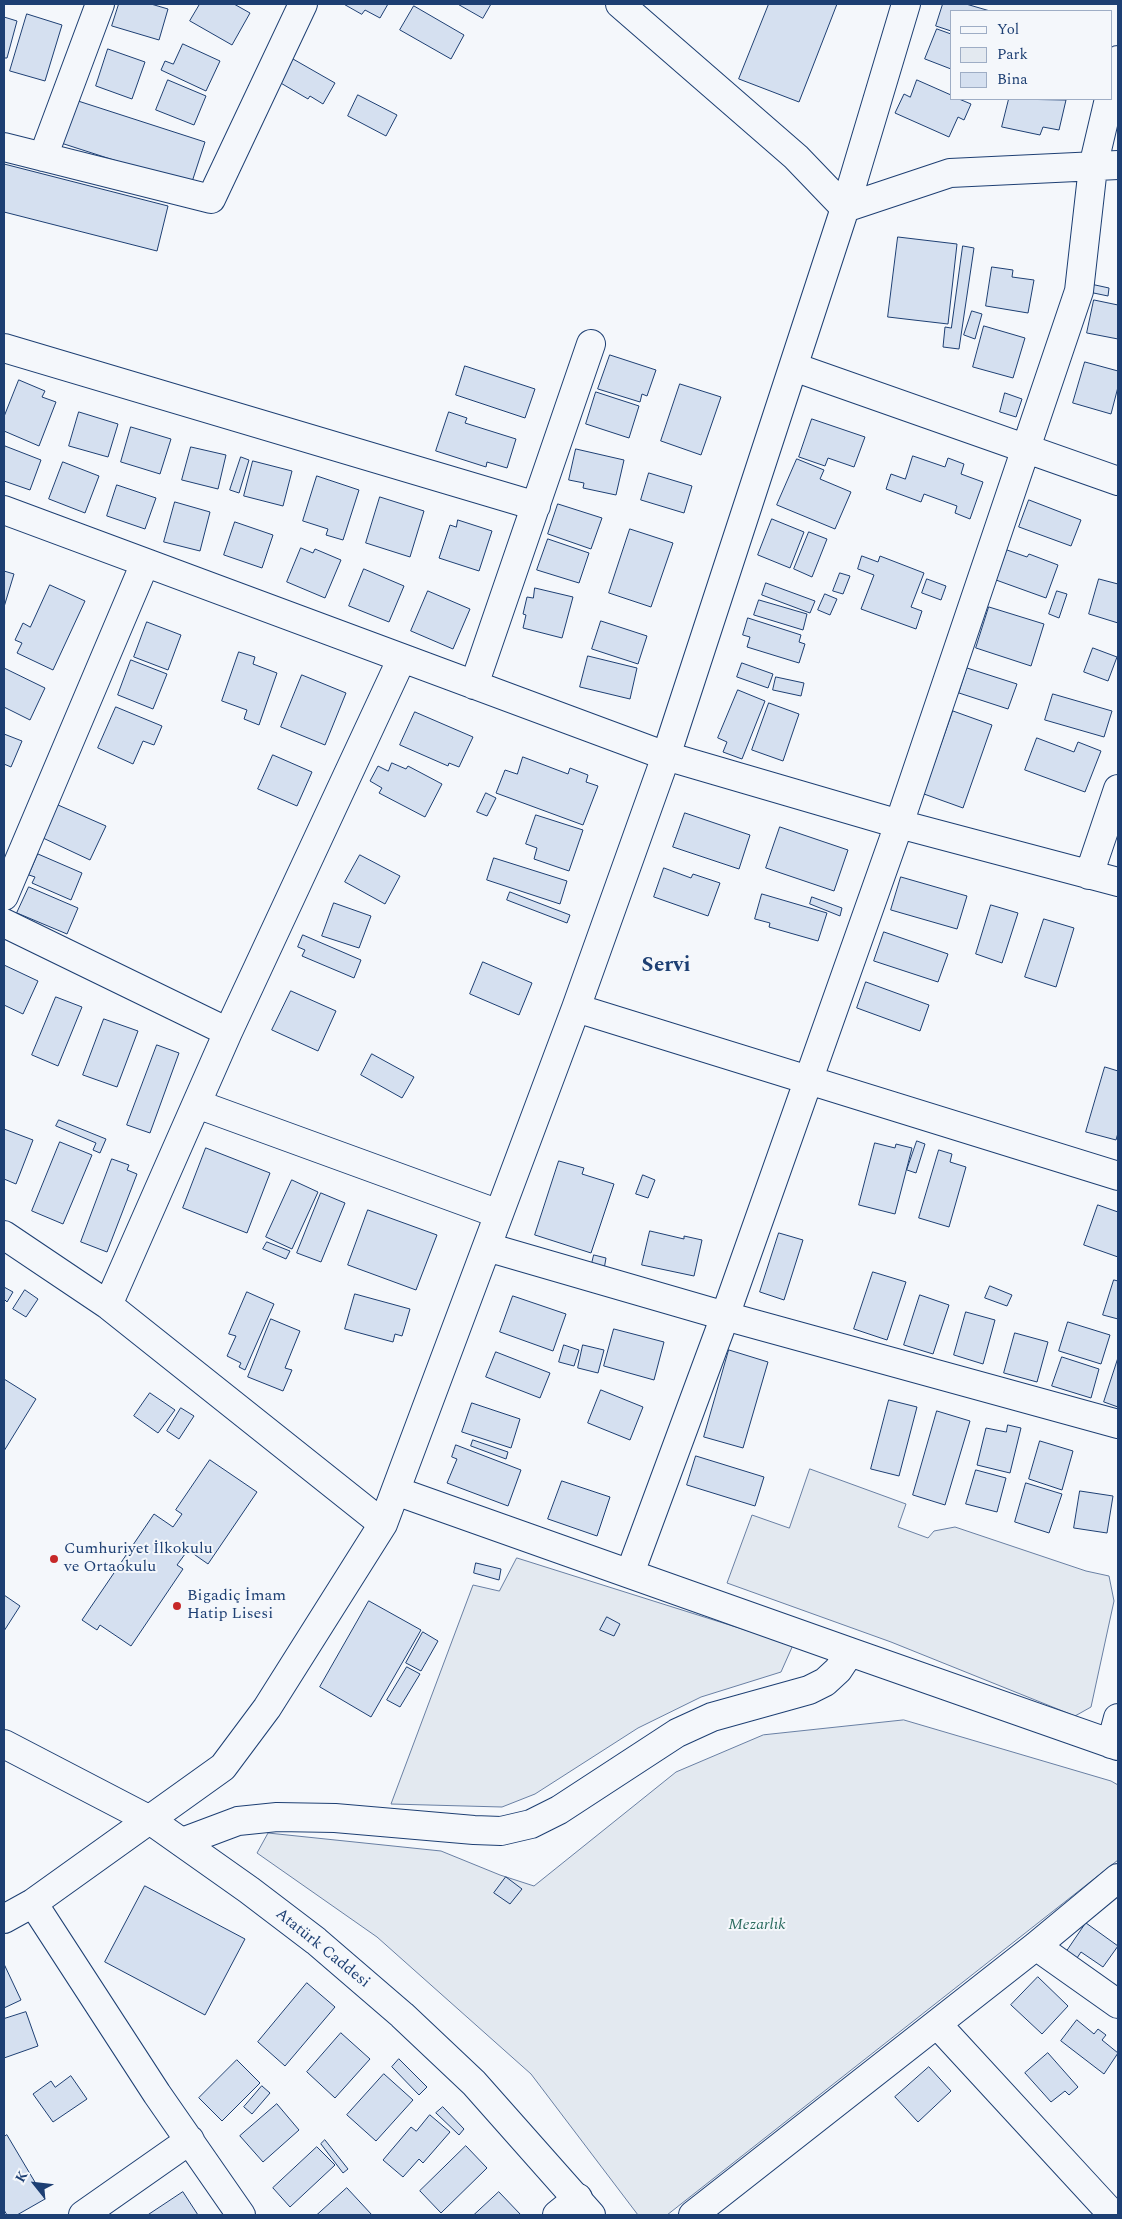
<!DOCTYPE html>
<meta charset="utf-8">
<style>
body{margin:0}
#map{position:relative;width:1122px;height:2219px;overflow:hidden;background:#f4f7fb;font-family:Spectral,serif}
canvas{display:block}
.frame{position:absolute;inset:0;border:5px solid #1d3f73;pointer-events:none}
.legend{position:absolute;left:950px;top:10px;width:162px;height:90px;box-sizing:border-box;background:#f4f7fb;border:1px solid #9eadc5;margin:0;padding:6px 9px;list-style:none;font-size:15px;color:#1d3f73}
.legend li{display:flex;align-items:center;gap:10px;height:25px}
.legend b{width:25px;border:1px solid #9eadc5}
.north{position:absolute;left:10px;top:2159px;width:50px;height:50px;-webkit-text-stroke:4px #f4f7fb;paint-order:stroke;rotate:299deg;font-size:14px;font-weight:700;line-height:20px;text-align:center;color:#1d3f73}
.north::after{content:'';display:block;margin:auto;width:18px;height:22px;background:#1d3f73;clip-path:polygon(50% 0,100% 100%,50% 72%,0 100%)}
</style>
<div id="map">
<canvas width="1122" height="2219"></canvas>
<div class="frame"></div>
<ul class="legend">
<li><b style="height:6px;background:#f4f7fb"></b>Yol</li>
<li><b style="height:14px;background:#e3e9f0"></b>Park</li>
<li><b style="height:14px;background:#d5e0f0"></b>Bina</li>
</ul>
<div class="north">K</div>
</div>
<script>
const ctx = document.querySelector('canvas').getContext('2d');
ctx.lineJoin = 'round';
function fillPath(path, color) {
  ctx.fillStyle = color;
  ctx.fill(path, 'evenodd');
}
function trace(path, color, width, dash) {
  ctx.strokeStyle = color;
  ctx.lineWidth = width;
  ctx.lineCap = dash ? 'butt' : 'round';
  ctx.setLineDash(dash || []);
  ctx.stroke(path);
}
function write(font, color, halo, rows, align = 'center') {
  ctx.font = font + ' Spectral,serif';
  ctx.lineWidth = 4;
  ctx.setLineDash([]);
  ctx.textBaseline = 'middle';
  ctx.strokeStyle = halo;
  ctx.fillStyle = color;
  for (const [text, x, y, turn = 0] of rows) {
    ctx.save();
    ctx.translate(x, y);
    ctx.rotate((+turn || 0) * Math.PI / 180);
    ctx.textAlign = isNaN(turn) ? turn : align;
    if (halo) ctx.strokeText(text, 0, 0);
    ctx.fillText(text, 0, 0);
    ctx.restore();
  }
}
const green = new Path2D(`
 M810,1469l96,35 -8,23 30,11 6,-7 21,-4 131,44 23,5 5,25 -23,106 -16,9 -184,-74 -164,-59 25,-68 37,13z
 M517,1558l276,87 -12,27 -80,25 -63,31 -103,66 -33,13 -111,-3 82,-219 26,6z
 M904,1720l207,61 7,4v75l-451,355h-29l-107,-141 -154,-137 -120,-84 11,-20 173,18 59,24 34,11 142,-114 87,-37z`);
fillPath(green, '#e3e9f0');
trace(green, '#687fa3', 1);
const building = new Path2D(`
 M119,4h32l17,5 -9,31 -47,-14z
 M200,4h34l16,9 -18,32 -42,-24z
 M344,4h44l-8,14 -15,-8 -3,4z
 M458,4h33l-8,14z
 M769,4h68l-38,98 -60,-23z
 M943,4h23l24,7h-39v20l-15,-5z
 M414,6l50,29 -13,24 -51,-29z
 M27,14l35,11 -17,56 -35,-10z
 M4,17l13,4 -10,37h-3z
 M937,29l14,5v35l-26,-10z
 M183,44l37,17 -14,30 -45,-21 4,-9 8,3z
 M108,49l37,13 -13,37 -36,-13z
 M293,59l42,24 -12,21 -13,-8 -2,3 -29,-17z
 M168,80l38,16 -12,29 -38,-15z
 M917,80l34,15v4h8l12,5 -7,16 -6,-3 -9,20 -54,-24 9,-19 6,3z
 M358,95l39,20 -11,21 -38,-20z
 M1009,99l57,1 -7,30 -16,-3 -3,8 -38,-8z
 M75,100l130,42 -14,43 -130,-42z
 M4,164l164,42 -11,45 -153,-39z
 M898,237l59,7 -9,80 -60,-7z
 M963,246l11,2 -15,101 -16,-2 2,-20 6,1z
 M992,267l21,3 -1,7 22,3 -6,33 -42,-7z
 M1086,283l23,5 -1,8 -24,-5z
 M1094,300l24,5v34l-31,-6z
 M972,311l10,3 -7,25 -11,-4z
 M984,326l41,12 -12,40 -40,-11z
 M610,355l46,15 -9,26 -5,-2 -2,8 -42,-13z
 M1085,362l33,9v16l-7,27 -38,-11z
 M465,366l70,23 -10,29 -69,-23z
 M19,380l26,11 -3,6 14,5 -17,44 -35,-15v-14z
 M680,384l41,13 -20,58 -40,-14z
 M596,392l43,14 -10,32 -43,-14z
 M1005,393l17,6 -6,18 -16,-5z
 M79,412l39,12 -10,33 -39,-11z
 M449,412l18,6 -2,5 51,16 -9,29 -20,-6 -1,5 -50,-16z
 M812,419l53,18 -11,30 -26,-9 -3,8 -26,-9z
 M131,427l40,12 -11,35 -39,-12z
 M5,446l36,14 -11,30 -26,-9z
 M191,447l35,8 -8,34 -36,-9z
 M576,449l48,11 -8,35 -33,-7 1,-5 -15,-3z
 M913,456l32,11 3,-9 16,6 -3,10 22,8 -13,37 -15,-6 2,-7 -33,-12 -3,8 -35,-13 5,-15 14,5z
 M241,457l8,3 -10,33 -9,-3z
 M797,459l27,11 -4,9 31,13 -16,37 -58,-24z
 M253,461l39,10 -9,35 -39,-10z
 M63,462l36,14 -14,37 -36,-14z
 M649,473l43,13 -8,27 -43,-13z
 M317,476l42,14 -16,50 -17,-5 2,-6 -25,-8z
 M117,485l39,13 -11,31 -38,-13z
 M380,497l44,14 -14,46 -44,-14z
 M1029,500l52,20 -10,26 -52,-19z
 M175,502l35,10 -10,39 -36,-9z
 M558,504l44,14 -11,31 -43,-15z
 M772,519l32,13 -14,36 -32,-13z
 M458,520l34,11 -13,40 -40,-13 11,-33 6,2z
 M235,522l38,13 -11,33 -38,-13z
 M630,529l43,14 -22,64 -42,-14z
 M809,532l18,7 -15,38 -18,-8z
 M548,539l41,14 -10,30 -42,-13z
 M301,548l12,5 2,-4 26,11 -16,38 -38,-16z
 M1007,550l20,7 2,-3 29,11 -12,33 -50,-18z
 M862,556l16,6 2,-6 44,17 -13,34 11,4 -6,18 -55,-20 13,-34 -16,-6z
 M364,569l40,17 -15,36 -40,-16z
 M4,571l10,3 -10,33z
 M840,573l10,3 -7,18 -10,-3z
 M927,579l19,7 -5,14 -19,-7z
 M1099,579l19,5v39l-29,-9z
 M766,583l49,18 -5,12 -48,-18z
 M50,585l35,16 -32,69 -36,-17 5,-10 -7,-3 8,-17 7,4z
 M535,588l38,9 -11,41 -39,-10 3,-13 -3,-1 4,-17 6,1z
 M428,591l42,18 -17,40 -42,-18z
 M1057,591l10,3 -8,24 -10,-4z
 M825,594l12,5 -7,16 -12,-5z
 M759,600l48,14 -4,16 -49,-15z
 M989,607l55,17 -13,42 -55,-18z
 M748,618l53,17 -2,7 6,2 -6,19 -52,-16 3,-10 -7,-2z
 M601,621l46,15 -9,28 -46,-15z
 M147,622l34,13 -13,35 -34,-13z
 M1093,648l24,9 -9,24 -24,-9z
 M239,652l16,5 -2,7 24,9 -18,52 -15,-6 3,-9 -25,-9z
 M588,656l49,12 -7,31 -50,-12z
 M131,660l36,14 -14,35 -35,-14z
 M742,663l31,11 -5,14 -31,-11z
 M4,668l41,20 -15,32 -26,-13z
 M967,668l50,16 -9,25 -49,-16z
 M302,675l44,18 -21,52 -44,-18z
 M776,677l28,6 -3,13 -28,-6z
 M738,690l27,11 -23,58 -19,-7 4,-10 -9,-4z
 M1053,694l59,17 -8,26 -59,-17z
 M769,703l30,11 -16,47 -31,-11z
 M116,707l46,19 -8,19 -11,-4 -10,23 -35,-16z
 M953,711l39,14 -29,83 -39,-14z
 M415,712l58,25 -14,30 -10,-4 -1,3 -48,-21z
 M4,734l18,7 -11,26 -7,-3z
 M1037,738l37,14 4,-10 23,9 -16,41 -60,-22z
 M273,755l39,17 -15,34 -39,-17z
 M523,757l45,17 2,-6 18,7 -2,7 12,4 -15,39 -87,-32 9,-23 12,4z
 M392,763l14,6 2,-3 34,18 -17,33 -46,-24 3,-5 -12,-7 8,-15 10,5z
 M486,793l10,5 -9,18 -10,-4z
 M58,805l48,21 -16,34 -47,-22z
 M685,813l65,22 -11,34 -66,-22z
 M536,815l47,15 -14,41 -35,-12 3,-11 -11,-4z
 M780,827l68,23 -14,41 -68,-23z
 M38,854l44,19 -11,27 -39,-17 3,-6 -6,-2z
 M360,855l40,21 -15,28 -40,-22z
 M494,858l73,23 -7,23 -73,-24z
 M664,868l27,10 2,-4 27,9 -12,33 -54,-19z
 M901,877l66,19 -10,33 -66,-19z
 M29,887l49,21 -11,26 -50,-21z
 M510,892l60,23 -3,8 -60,-23z
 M762,894l65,19 -9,28 -49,-14 1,-4 -15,-4z
 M812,897l30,11 -2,8 -30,-12z
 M334,903l37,13 -12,32 -37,-12z
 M991,905l27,8 -16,50 -26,-9z
 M1044,919l30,9 -18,59 -31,-10z
 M884,932l64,22 -10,28 -64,-21z
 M303,935l58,25 -7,18 -52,-22 3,-6 -7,-3z
 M483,962l49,21 -13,32 -49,-21z
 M4,965l34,16 -15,33 -19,-9z
 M866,982l63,23 -9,26 -63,-23z
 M291,991l45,20 -18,40 -46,-21z
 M56,997l26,10 -24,59 -26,-11z
 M104,1019l34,12 -21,56 -34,-12z
 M157,1045l22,8 -29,80 -23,-8z
 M372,1054l42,23 -12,21 -41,-23z
 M1105,1067l13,4v62l-2,7 -30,-8z
 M59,1120l47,19 -6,14 -7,-3 3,-7 -40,-17z
 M4,1129l29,11 -17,44 -12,-5z
 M917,1141l8,3 -9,29 -9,-3z
 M60,1142l32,13 -29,69 -31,-13z
 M875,1143l20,5 1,-4 16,4 -17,66 -36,-9z
 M206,1148l64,25 -23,60 -64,-25z
 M939,1150l13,4 -2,8 16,5 -17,60 -30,-9z
 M112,1159l17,6 -2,5 10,4 -30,78 -26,-10z
 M559,1161l25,7 -2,6 32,10 -23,69 -56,-18z
 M643,1175l12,5 -7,18 -12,-4z
 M292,1180l26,12 -26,57 -26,-12z
 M321,1193l24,10 -24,59 -24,-9z
 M1098,1205l20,7v45l-34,-12z
 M368,1210l69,25 -21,55 -68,-25z
 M650,1231l34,8v-3l18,4 -8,36 -52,-11z
 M779,1233l24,7 -19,60 -24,-8z
 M267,1242l23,9 -4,8 -23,-10z
 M594,1255l12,3 -3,17 -13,-3z
 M873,1272l33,10 -19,58 -33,-11z
 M1114,1280l4,1v38l-15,-4z
 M990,1286l22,9 -5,11 -22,-8z
 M4,1287l9,5 -6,10 -3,-3z
 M25,1290l13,9 -12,18 -13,-8z
 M247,1292l27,12 -29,66 -6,-3 2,-4 -14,-7 9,-20 -7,-2z
 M355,1294l55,15 -8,27 -7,-2 -2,8 -48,-13z
 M920,1295l29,10 -16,49 -29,-9z
 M513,1296l53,18 -13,37 -53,-19z
 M966,1312l29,8 -12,44 -29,-9z
 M271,1319l29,12 -15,37 7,2 -9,21 -35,-14z
 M1068,1322l42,13 -9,29 -42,-13z
 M614,1329l50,13 -10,38 -50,-14z
 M1015,1333l33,9 -11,40 -33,-9z
 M564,1345l15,5 -5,16 -15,-4z
 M583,1345l21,5 -6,23 -20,-5z
 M729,1350l39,12 -25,86 -39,-11z
 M496,1352l54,21 -10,25 -54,-21z
 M1062,1357l37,12 -8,29 -39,-12z
 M1118,1358v49l-14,-5z
 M4,1379l32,20 -32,52z
 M601,1390l42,17 -13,33 -42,-17z
 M150,1393l25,17 -17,23 -24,-17z
 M889,1400l28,7 -18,69 -28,-7z
 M472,1403l48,16 -9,29 -49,-16z
 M181,1408l13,8 -15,23 -12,-8z
 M937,1411l33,10 -25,84 -32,-10z
 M1008,1425l13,3 -11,45 -33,-8 9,-37 20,4z
 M473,1440l35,12 -2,7 -35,-13z
 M1040,1441l33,10 -11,39 -33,-11z
 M456,1445l65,25 -13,36 -61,-23 10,-24 -5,-2z
 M696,1456l68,21 -9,29 -68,-21z
 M210,1460l47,32 -49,72 -20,-14 -11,15 6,4 -52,77 -31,-21 -3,5 -15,-10 72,-106 19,13 9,-13 -6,-4z
 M976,1470l30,8 -9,34 -31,-8z
 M562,1481l48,16 -13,39 -49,-17z
 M1026,1483l36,11 -13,39 -34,-11z
 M1080,1491l33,5 -6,37 -33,-5z
 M476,1563l25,6 -2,11 -25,-7z
 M4,1595l16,11 -16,25z
 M369,1601l52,29 -50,87 -51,-30z
 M607,1617l13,7 -6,12 -14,-6z
 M423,1632l15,9 -17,30 -15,-8z
 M407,1667l13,7 -20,33 -13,-7z
 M506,1877l16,12 -12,15 -16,-11z
 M145,1886l100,53 -40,76 -100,-53z
 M1086,1923l32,23 -15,21 -22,-15 -4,6 -10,-7z
 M4,1964l17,36 -17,8z
 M1038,1977l30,29 -26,28 -31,-29z
 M307,1983l28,24 -50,59 -27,-24z
 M26,2012l12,34 -34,12v-39z
 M1077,2020l17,14 4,-5 8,6 -4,5 16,13 -14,21 -43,-33z
 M341,2033l29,26 -35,39 -28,-26z
 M1048,2053l30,34 -9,8 -4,-4 -14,11 -26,-29z
 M399,2059l28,28 -8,8 -27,-28z
 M237,2060l23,23 -38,38 -23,-23z
 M929,2067l22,24 -33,31 -23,-25z
 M384,2074l29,26 -37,41 -29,-26z
 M71,2076l16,23 -34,23 -20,-28 18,-13 4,6z
 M262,2086l8,7 -18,21 -8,-7z
 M277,2104l22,26 -36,32 -23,-26z
 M443,2107l21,22 -5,6 -23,-22z
 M430,2115l20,17 -27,31 -4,-4 -16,18 -20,-17 28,-33 5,4z
 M7,2135l38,64 -28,16h-10l-3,-5v-73z
 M325,2140l23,29 -5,4 -22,-29z
 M466,2146l21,22 -46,45 -21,-22z
 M317,2147l18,18 -45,42 -17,-19z
 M347,2188l25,27h-55z
 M183,2192l15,23h-50z
 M499,2192l22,23h-47z`);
fillPath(building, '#d5e0f0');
trace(building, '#1d3f73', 1);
const minor = new Path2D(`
 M620,4l176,153 49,51 105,-35 168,-8
 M1111,93l7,-33
 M4,147l207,52 92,-195
 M43,157l57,-153
 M4,348l532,158
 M794,367l324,114
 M4,510l662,246 233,68 219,58
 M474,685l117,-341
 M1089,875l29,-86
 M4,896l141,-333
 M4,923l224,109
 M576,1008l542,168
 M197,1104l302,110
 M4,1235l104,70 275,219
 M487,1247l238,69 393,108
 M108,1305l120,-273 174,-374
 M396,1491l454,161
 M630,1573l95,-257 174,-492 180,-533 14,-124 16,-68
 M1111,1744l7,-26
 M182,1842l56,-21 39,-4 58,1 139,12 27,1 30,-7 28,-14 118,-77 35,-16 97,-27 16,-8 13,-12 12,-18 268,94
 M33,1903l124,191 84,121
 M4,1919l29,-16 190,-136 44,-59 116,-184 193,-516 90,-252 179,-548 61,-204
 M1036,1946l82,58
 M937,2024l176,191
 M83,2215l107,-75
 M557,2215l21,-17
 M693,2215l343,-269 82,-68`);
const major = new Path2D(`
 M4,1744l146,76 99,70 67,51 86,74 72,68 117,132`);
trace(minor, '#1d3f73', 30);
trace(major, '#1d3f73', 30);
trace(minor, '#f4f7fb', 28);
trace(major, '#f4f7fb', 28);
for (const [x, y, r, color] of [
 [54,1559,5,"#c62828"],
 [177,1606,5,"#c62828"]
]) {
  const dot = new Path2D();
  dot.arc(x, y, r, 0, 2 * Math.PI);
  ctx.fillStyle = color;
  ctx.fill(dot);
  trace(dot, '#f4f7fb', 2);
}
write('16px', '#1d3f73', '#f4f7fb', [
 ["Cumhuriyet İlkokulu",64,1550],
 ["ve Ortaokulu",64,1568],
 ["Bigadiç İmam",187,1597],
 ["Hatip Lisesi",187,1615]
], 'left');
write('italic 16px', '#2c6c60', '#f4f7fb', [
 ["Mezarlık",757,1926]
]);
write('16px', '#1d3f73', '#f4f7fb', [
 ["Atatürk Caddesi",322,1949,39]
]);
write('bold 21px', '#1d3f73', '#f4f7fb', [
 ["Servi",666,967]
]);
</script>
